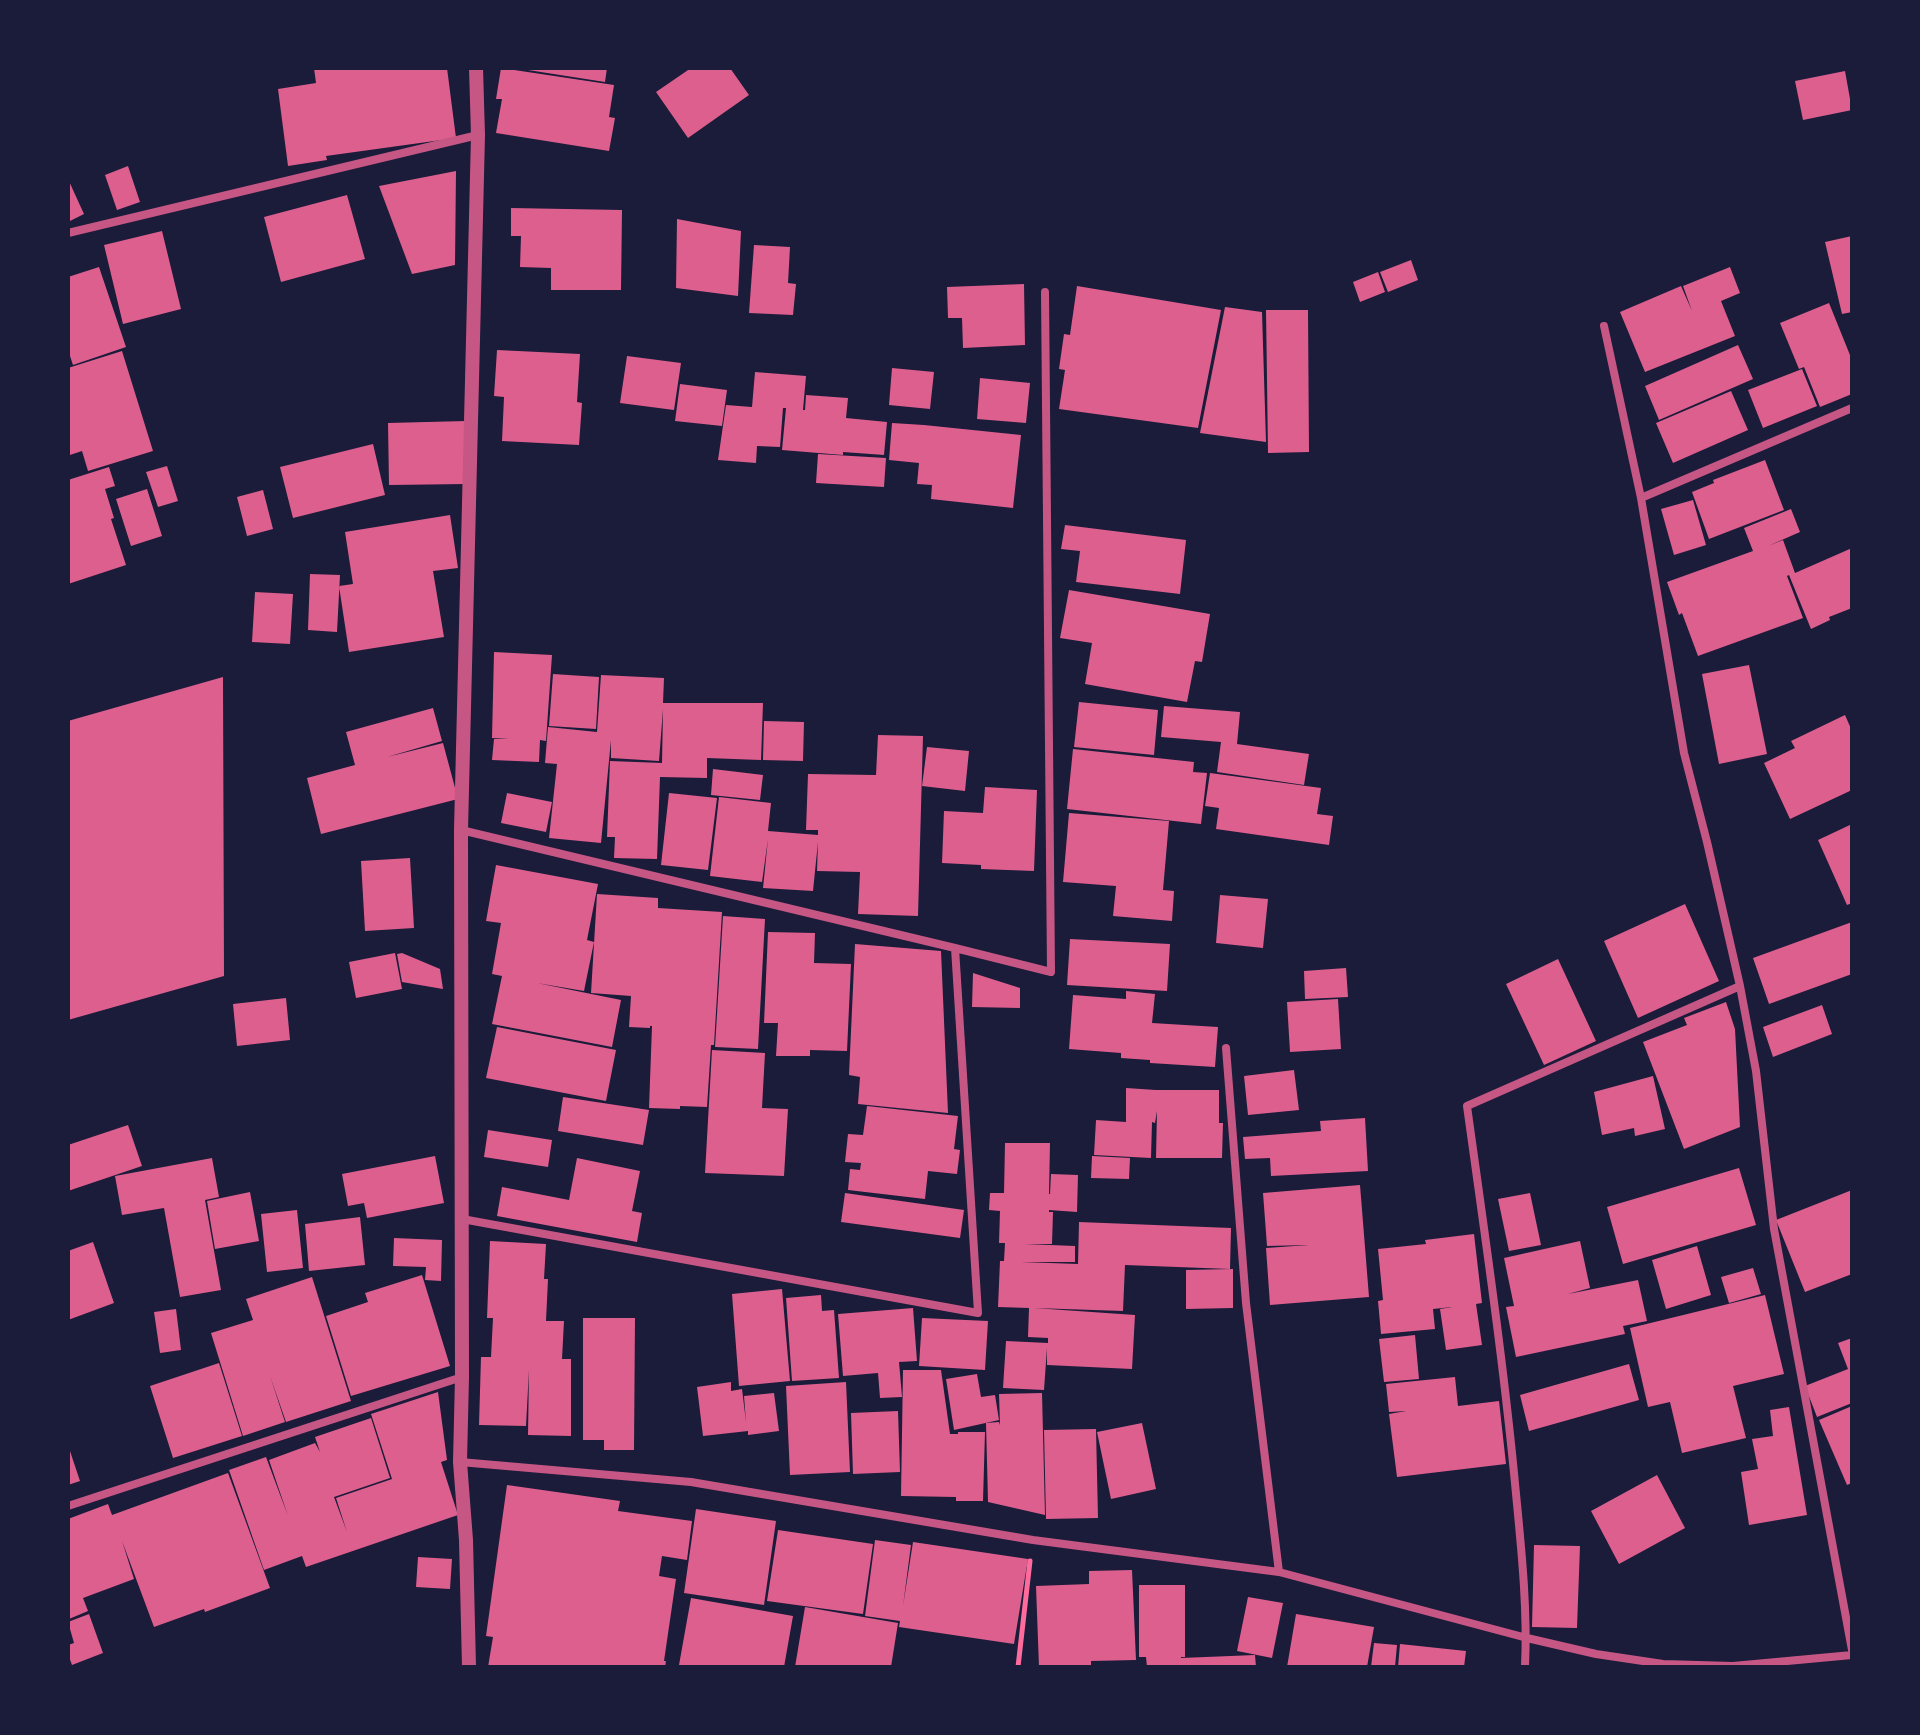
<!DOCTYPE html>
<style>
body{margin:0}
#map{position:relative;width:1920px;height:1735px;overflow:hidden;background:#1b1b3a;font-family:"Source Sans 3",sans-serif}
canvas{display:block}
.frame{position:absolute;inset:0;border:70px solid #1b1b3a;pointer-events:none}
</style>
<div id="map">
<canvas width="1920" height="1735"></canvas>
<div class="frame"></div>
</div>
<script>
const ctx = document.querySelector('canvas').getContext('2d');
ctx.lineJoin = 'round';
function fillPath(path, color) {
  ctx.fillStyle = color;
  ctx.fill(path, 'evenodd');
}
function trace(path, color, width, dash) {
  ctx.strokeStyle = color;
  ctx.lineWidth = width;
  ctx.lineCap = dash ? 'butt' : 'round';
  ctx.setLineDash(dash || []);
  ctx.stroke(path);
}
fillPath(new Path2D(`
 M314,68h133l9,70 -130,18 1,4 -39,6 -10,-77 38,-6z
 M501,68l113,17 -5,32 6,1 -6,33 -113,-18 6,-34h-6z
 M528,68h79l-2,14 -77,-12z
 M691,68h39l19,27 -61,43 -32,-46z
 M1845,71l7,39 -49,10 -8,-39z
 M128,166l12,36 -23,8 -12,-35z
 M456,171l-1,94 -43,9 -33,-88z
 M68,179l16,35 -16,8z
 M347,195l18,64 -84,23 -17,-65z
 M511,208l111,2 -1,80h-70v-22l-31,-1 1,-31h-10z
 M677,219l64,12 -3,65 -62,-8z
 M162,231l19,78 -58,15 -19,-79z
 M1852,236v76l-10,2 -17,-72z
 M754,245l36,2 -2,36 8,1 -3,31 -44,-2z
 M1411,260l7,20 -30,12 -8,-20z
 M99,267l27,80 -53,18 -5,-15v-73z
 M1730,267l10,26 -19,8 14,35 -90,36 -25,-60 61,-26 11,25 -9,-25z
 M1378,272l7,20 -25,10 -7,-20z
 M1024,284l1,61 -62,3 -1,-30h-14l-1,-31z
 M1077,286l144,24 -23,118 -139,-19 6,-39 -6,-1 5,-35 6,1z
 M1829,303l23,57v34l-32,13 -16,-40 -5,2 -19,-46z
 M1225,307l37,5 4,130 -66,-9z
 M1266,310h42l1,142 -41,1z
 M1738,345l15,34 -94,41 -14,-34z
 M497,350l83,4 -3,48 5,1 -3,42 -77,-4 2,-44 -10,-1z
 M122,351l31,100 -65,20 -6,-20 -12,4 -2,-6v-81z
 M627,356l54,7 -7,47 -54,-7z
 M892,368l42,4 -4,37 -41,-4z
 M1802,369l15,37 -54,22 -15,-38z
 M755,372l51,4 -3,34h2l1,-15 42,3 -2,20 41,4 -3,33 -41,-3v3l-61,-5 4,-42h-3l-3,39 -23,-1 -1,17 -38,-3 8,-55 26,2z
 M980,378l50,5 -4,40 -49,-4z
 M680,384l47,6 -5,36 -47,-5z
 M1731,391l17,39 -75,33 -17,-40z
 M466,421l1,63 -78,1 -1,-62z
 M892,423l32,2 97,10 -8,73 -82,-9 1,-14 -15,-1 2,-21 -30,-3z
 M373,444l12,51 -92,23 -13,-51z
 M818,454l68,4 -2,29 -68,-4z
 M1765,460l19,50 -75,29 -17,-47 22,-9 -1,-3z
 M167,466l11,35 -20,6 -12,-35z
 M109,467l6,19 -10,3 9,29 -3,1 15,46 -58,19v-104z
 M147,489l15,47 -31,10 -15,-47z
 M263,490l10,39 -26,7 -10,-39z
 M1693,500l13,45 -32,10 -13,-46z
 M1791,509l9,23 -32,14 15,-6 12,33 57,-25v60l-23,9 1,3 -19,9 -22,-54 -2,1 16,42 -105,38 -16,-43 -3,2 -12,-33 86,-31 -9,-23z
 M450,515l8,53 -25,3 11,66 -95,15 -10,-66 14,-2 -8,-52z
 M1065,525l121,15 -6,54 -104,-12 4,-31 -19,-2z
 M310,574l30,1 -3,57 -29,-2z
 M1069,590l141,24 -8,48 -7,-1 -8,41 -102,-18 7,-41 -32,-5z
 M255,592l38,2 -3,50 -38,-2z
 M494,652l58,3 -6,86 -6,-1 -1,22 -47,-2 2,-21h15l-17,-1z
 M1749,665l18,89 -48,10 -17,-90z
 M553,674l46,3 -3,52 -47,-3z
 M601,675l63,3 -1,25h100l-2,57 -54,-2v20l-47,-1 -3,82 -43,-1 1,-21h-8l3,-76 52,2 1,-54 -4,52 -48,-3v-18l-10,103 -52,-5 8,-74 -12,-1 3,-36 49,5z
 M223,677l1,299 -156,44v-299z
 M1079,702l79,8 -4,45 -80,-8z
 M1164,706l76,6 -3,32 72,10 -5,31 -87,-13 4,-30 -60,-5z
 M433,708l9,33 -55,16 56,-14 15,56 -137,35 -14,-56 48,-13 -9,-33z
 M1845,715l7,16v59l-62,29 -26,-56 31,-15 -4,-7z
 M764,721l40,1 -1,39 -40,-1z
 M878,735l45,1 -5,180 -60,-2 2,-42 -43,-1 1,-29 -5,49 -50,-3 5,-49 -6,43 -52,-6 9,-79 52,6 -3,28 50,4v-5h-12l2,-56 68,1z
 M927,747l42,4 -4,40 -43,-5z
 M1073,749l121,13 -1,10 14,1 -6,51 -134,-15z
 M713,769l50,6 -3,25 -49,-5z
 M1210,773l111,15 -4,26 16,2 -4,29 -113,-16 3,-21 -14,-2z
 M985,787l52,3 -3,81 -53,-2v-4l-39,-2 2,-52 39,2z
 M507,793l45,9 -6,30 -45,-9z
 M669,793l48,5 -9,72 -47,-5z
 M1069,813l100,8 -6,69 11,1 -2,30 -59,-5 3,-30 -53,-4z
 M1852,824v79l-5,2 -29,-65z
 M410,858l4,70 -49,3 -4,-70z
 M496,865l102,19 -11,56 7,2 -10,49 -47,-8 84,17 -9,47 -120,-23 10,-48 -10,-2 9,-51 -15,-2z
 M597,894l61,4v10l64,4 -8,133h-3l-4,62 -27,-1v3l-31,-1 3,-82h-2v2l-21,-1 2,-31 -40,-3z
 M1220,895l48,4 -5,49 -47,-5z
 M1685,904l34,77 -81,37 -34,-77z
 M723,916l42,3 -7,130 -43,-2z
 M1852,922v52l-83,30 -16,-46z
 M768,932l47,1 -1,30 37,1 -4,87 -37,-1v6h-34l2,-33h-14z
 M1070,939l100,5 -3,47 -100,-6z
 M855,944l86,7 7,162 -90,-9 2,-27 -11,-2z
 M395,953l7,36 -46,9 -7,-36z
 M402,953l38,16 3,20 -41,-7 -5,-28z
 M1558,959l38,82 -52,24 -38,-81z
 M1346,968l2,29 -43,2 -1,-28z
 M973,973l47,15v20l-48,-1z
 M1126,991l29,3 -3,29 66,4 -3,40 -65,-4v-3l-29,-2v-5l-52,-4 4,-54 53,4z
 M286,998l4,42 -53,6 -4,-42z
 M1338,999l3,50 -51,3 -3,-50z
 M1726,1002l9,27 5,98 -56,22 -41,-107 44,-17 -3,-7z
 M1822,1005l10,29 -59,23 -10,-30z
 M497,1027l119,23 -10,51 -120,-23z
 M712,1050l53,3 -3,55 26,1 -4,67 -79,-3z
 M1294,1070l5,40 -51,5 -4,-39z
 M1653,1076l12,53 -30,7 -1,-8 -32,7 -8,-43z
 M1126,1088l30,2h63v33h4l-1,35h-66l1,-47 -2,12 -3,-1 -1,36 -57,-3 2,-35 30,2z
 M563,1097l86,13 -6,35 -85,-14z
 M867,1106l91,10 -4,33 6,1 -3,24 -29,-3 -3,28 -77,-9 2,-21 10,1 1,-7 -16,-1 3,-28 15,1z
 M1365,1118l3,53 -97,5 -1,-18 -25,1 -2,-22 78,-6 -1,-10z
 M128,1125l14,41 -74,25v-46z
 M488,1130l64,10 -4,27 -64,-10z
 M1005,1143h45l-1,51h1l1,-20 27,1 -1,37 -28,-2v2h4l-1,32h-27l50,2v16h-54l57,2 1,-42 152,6 -1,41 -105,-4 -2,46 -89,-3 101,7 -3,54 -85,-4v-17l-3,42 -41,-2 3,-47 42,2v-5l-20,-1 1,-29 -31,-1 2,-46h4l1,-18h-6l1,-32 -11,-1 1,-17h14z
 M435,1156l9,47 -77,15 -3,-15 -16,3 -6,-32z
 M1092,1156l38,2 -1,21 -38,-1z
 M212,1158l7,39 -14,3 16,90 -41,7 -16,-89 -42,7 -7,-39z
 M577,1158l63,13 -8,40 10,2 -5,29 -140,-26 5,-29 67,13z
 M1739,1168l17,57 -133,39 -16,-57z
 M1360,1185l9,112 -99,8 -4,-57 43,-3 -42,1 -4,-53z
 M1852,1190v84l-47,18 -29,-72z
 M250,1192l9,49 -44,8 -8,-48z
 M845,1193l119,17 -4,28 -119,-16z
 M1530,1193l11,52 -32,6 -11,-52z
 M297,1210l6,58 -36,4 -6,-58z
 M360,1217l5,48 -56,6 -4,-47z
 M1474,1234l8,69 -6,1 6,41 -36,5 -6,-41 12,-2 -19,2 2,20 -54,5 -3,-33 5,-1 -5,-51 48,-5 -1,-4z
 M394,1238l48,2 -1,41 -16,-1 1,-13 -33,-1z
 M490,1241l56,3 -2,35h4l-2,42h18l-2,38h9v77l-43,-1 1,-65 -3,56 -47,-1 2,-68h10l2,-39h-6z
 M1580,1241l10,47 -22,6 70,-14 9,41 -24,5 2,8 -109,23 -10,-50 8,-1 -10,-48z
 M93,1242l21,61 -46,17v-69z
 M1697,1246l14,49 -45,14 -14,-49z
 M1753,1268l8,26 -32,9 -8,-26z
 M1233,1269v39l-47,1v-39z
 M422,1275l28,91 -99,30 -25,-80 42,-14 -3,-9z
 M312,1277l39,124 -65,21 -16,-46 15,46 -42,14 -32,-103 42,-13 -7,-21z
 M782,1289l8,92 -51,5 -7,-92z
 M821,1295l1,16 12,-1 5,68 -47,3 -6,-83z
 M1765,1295l19,79 -51,12 13,52 -64,15 -12,-51 -22,5 -18,-79z
 M913,1308l4,53 -18,1 3,35 -22,1 -2,-25 -35,3 -5,-62z
 M176,1309l5,41 -21,3 -6,-41z
 M583,1318h52l-1,132h-30v-10h-21z
 M922,1318l66,3 -3,49 -66,-4z
 M1415,1335l4,44 -35,3 -5,-43z
 M1852,1338v65l-35,14 -12,-31 43,-17 -10,-26z
 M219,1363l23,73 -69,22 -23,-72z
 M1629,1364l10,36 -110,31 -9,-36z
 M903,1370h38l9,64h8v-2h27l-2,69h-27v-4l-55,-1z
 M977,1374l4,23 14,-2 4,25 -45,10 -8,-51z
 M1455,1377l3,29 41,-5 7,63 -109,13 -8,-63 17,-3 -17,1 -3,-28z
 M731,1382v9l11,-2 4,33 -2,-26 30,-3 5,38 -31,4v-4l-45,5 -6,-49z
 M846,1382l4,90 -60,3 -4,-89z
 M438,1392l9,68 -6,2 17,53 -152,52 -4,-11 -38,14 -35,-100 37,-13 22,59 -19,-56 46,-17 5,9 -5,-15 56,-19 19,60 -56,19 13,35 -11,-34 56,-19 -21,-65z
 M1042,1393l3,122 -57,-13 -2,-79 13,-1 1,3 -1,-31z
 M1852,1406v77l-5,2 -28,-65z
 M1789,1407l18,108 -58,10 -8,-53 17,-3 -6,-30 21,-3 -3,-26z
 M898,1411l2,61 -47,2 -2,-61z
 M1142,1423l14,66 -45,10 -14,-67z
 M1096,1429l2,89 -52,1 -2,-89z
 M68,1445l12,36 -12,4z
 M228,1473l42,115 -65,24 -1,-3 -50,18 -32,-86 12,38 -51,19 5,13 -19,8 -1,-100 40,-15 4,11z
 M1657,1475l28,53 -66,36 -28,-53z
 M507,1485l113,16 -2,10 74,10 -5,39 -25,-4 -3,20 17,3 -12,82h2l-1,6h-177l5,-30 -7,-1z
 M696,1509l80,12 -12,84 -80,-12z
 M778,1530l95,14 -10,70 -96,-13z
 M875,1540l36,5 -8,61 10,-64 115,17 -14,85 -115,-17 1,-6 -35,-5z
 M1534,1545l46,1 -3,82 -45,-1z
 M418,1557l34,2 -2,30 -34,-2z
 M1132,1570l4,90 -45,1v6h-52l-3,-81 53,-2v-13z
 M1139,1585h46v72h-4v1l74,-3 1,12h-109l-1,-10h-7z
 M1248,1597l35,6 -11,55 -35,-7z
 M691,1598l102,18 -9,51h-91l-14,-2z
 M805,1607l93,16 -7,44h-96z
 M89,1614l14,39 -31,12 -4,-11v-9l6,-2 -6,-21z
 M1296,1614l78,13 -7,40h-80z
 M1374,1643l23,2 -2,22h-24z
 M1400,1644l66,7 -2,16h-66z`), '#dd5f8e');
trace(new Path2D(`
 M1018,1667l12,-106`), '#ff6b9d', 5);
trace(new Path2D(`
 M68,233l410,-98
 M1604,326l37,172 43,255 23,89 33,144 16,85 18,158 78,421
 M1641,498l211,-90
 M461,830l494,118 96,24 -6,-680
 M1226,1048l20,255 33,269
 M462,1219l516,94 -23,-365
 M460,1462l231,20 342,58 246,32 248,66 69,16 67,10 70,2 119,-11
 M68,1506l394,-129
 M1525,1667c3,-64 -5,-130 -11,-194 -12,-122 -30,-244 -47,-367l273,-120`), '#c65784', 8);
trace(new Path2D(`
 M469,1667l-3,-127 -6,-78 2,-85 -1,-547 17,-695 -2,-67`), '#c65784', 14);
</script>
